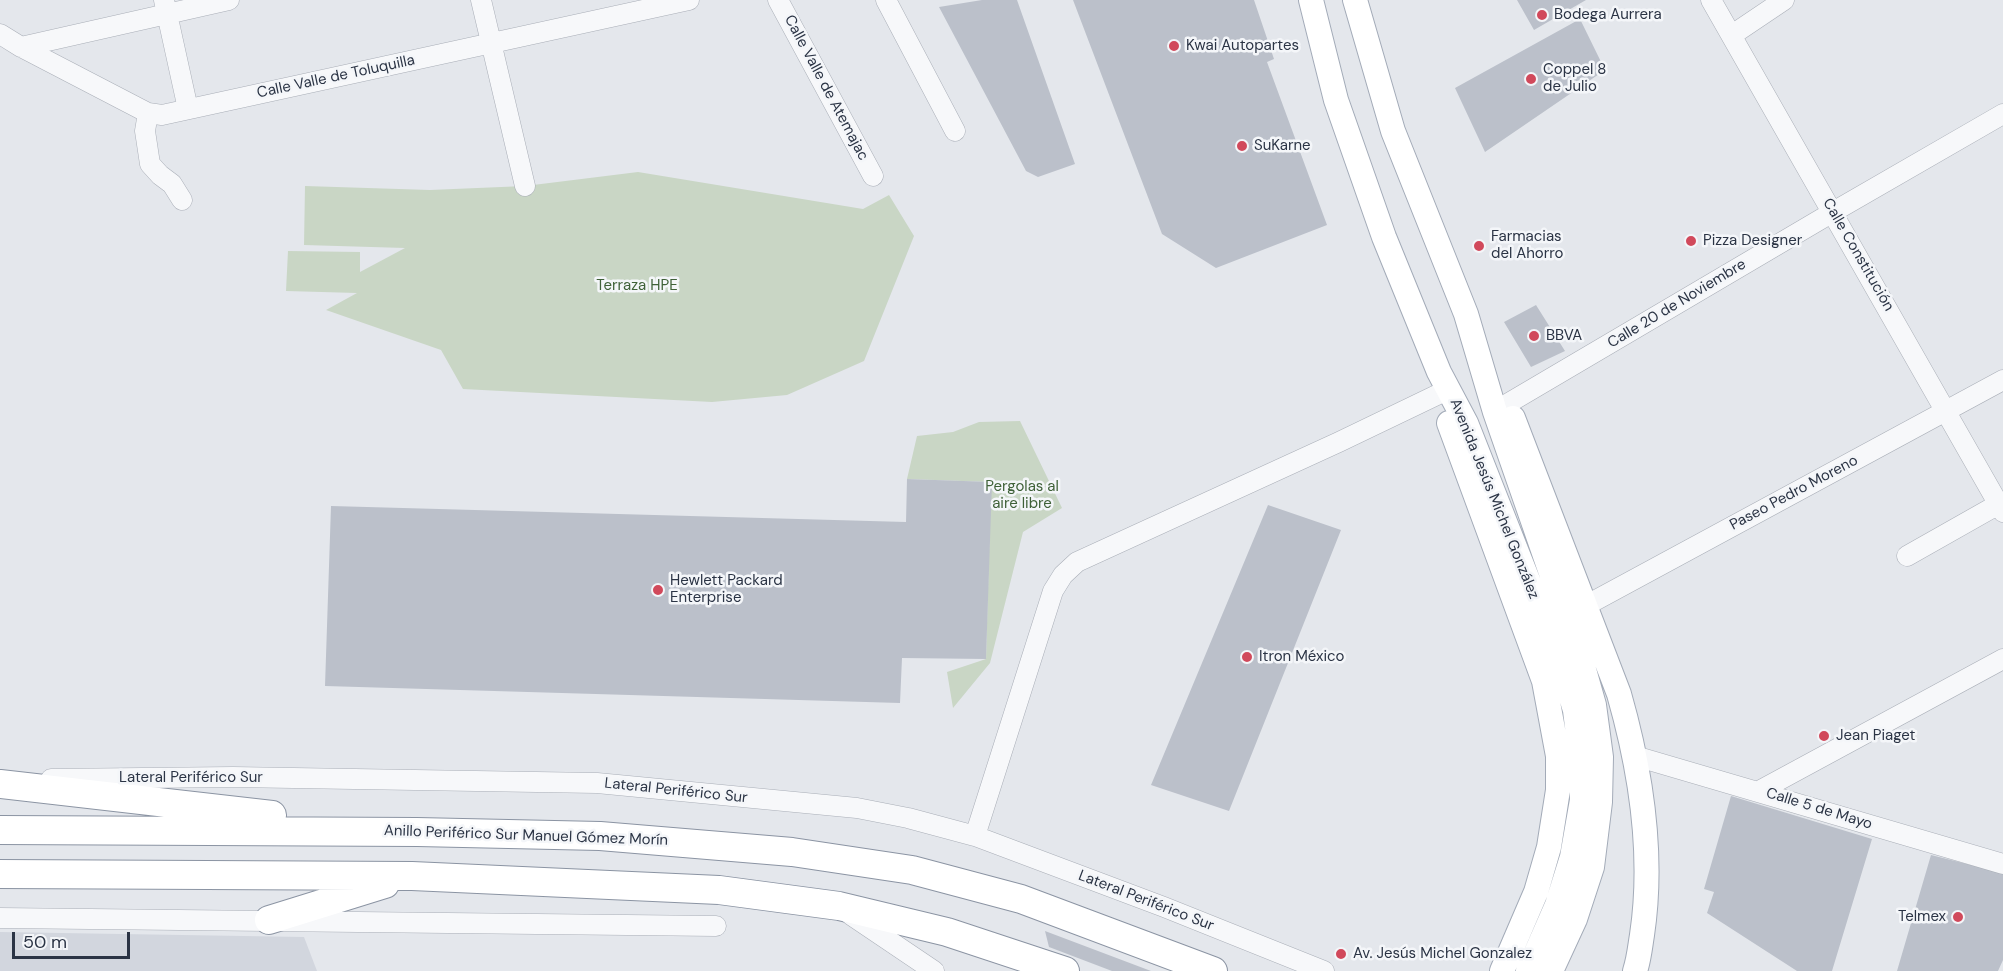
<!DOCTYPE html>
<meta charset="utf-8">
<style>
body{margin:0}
#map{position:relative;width:2003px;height:971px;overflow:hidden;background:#e4e7ec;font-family:"DM Sans",sans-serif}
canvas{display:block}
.scale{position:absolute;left:12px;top:932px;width:118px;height:27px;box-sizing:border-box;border:3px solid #2b3445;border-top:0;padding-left:8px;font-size:18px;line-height:21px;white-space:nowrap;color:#2b3445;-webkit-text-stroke:4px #f4f6f9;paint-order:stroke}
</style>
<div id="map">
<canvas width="2003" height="971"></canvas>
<div class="scale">50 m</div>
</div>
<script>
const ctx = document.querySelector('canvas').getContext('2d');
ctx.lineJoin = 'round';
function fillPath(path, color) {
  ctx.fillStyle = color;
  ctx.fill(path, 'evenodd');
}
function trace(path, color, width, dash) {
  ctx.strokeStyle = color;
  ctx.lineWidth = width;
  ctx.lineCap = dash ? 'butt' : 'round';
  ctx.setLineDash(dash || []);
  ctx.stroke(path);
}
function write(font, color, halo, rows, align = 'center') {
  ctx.font = font + ' "DM Sans",sans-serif';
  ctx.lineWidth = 5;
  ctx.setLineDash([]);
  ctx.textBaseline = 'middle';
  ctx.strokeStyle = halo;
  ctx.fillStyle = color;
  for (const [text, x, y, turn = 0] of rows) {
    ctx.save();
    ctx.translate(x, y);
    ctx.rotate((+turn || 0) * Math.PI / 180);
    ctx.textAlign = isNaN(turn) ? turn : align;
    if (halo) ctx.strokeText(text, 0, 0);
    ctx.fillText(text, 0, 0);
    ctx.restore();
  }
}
fillPath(new Path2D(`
 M0,932l304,5 13,34h-317z`), '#d2d6de');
fillPath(new Path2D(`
 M638,172l225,37 26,-14 25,41 -50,125 -77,34 -75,7 -249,-13 -22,-39 -115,-40 31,-17 -71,-2 2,-40 72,1v20l45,-24 -101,-3 1,-59 125,4 95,-4z
 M1020,421l42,87 -39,24 -33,131 -37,45 -6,-36 39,-13 5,-177 -84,-3 10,-43 36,-4 26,-10z`), '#c9d6c5');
fillPath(new Path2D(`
 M982,0h35l58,164 -37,13 -12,-6 -87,-164z
 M1073,0h181l20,59 -7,3 60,163 -111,43 -54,-34z
 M1517,0h69l-52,30z
 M1580,19l25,51 -120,82 -30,-64z
 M1536,305l29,46 -34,16 -27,-45z
 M907,479l85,3 -6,177 -84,-1 -2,45 -575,-17 6,-180 575,16z
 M1268,505l73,25 -112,281 -78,-26z
 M1731,796l141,43 -40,132h-35l-90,-58 7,-21 -10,-3z
 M1931,855l72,18v87l-5,11h-101z
 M1045,931l106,40h-39l-63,-24z`), '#bbc0ca');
const minor = new Path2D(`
 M164,0l24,109
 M481,0l44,186
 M778,0l95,176
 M886,0l69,131
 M1711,0l292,512
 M0,34l21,13 127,66 14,2 527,-115
 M1732,35l52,-35
 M21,47l208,-47
 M148,113l-3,18 5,33 10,11 12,9 10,16
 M1507,404l326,-192 170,-98
 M1907,556l92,-52
 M1585,606l418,-226
 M1635,756l368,108
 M51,779l182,-2 364,6 260,25 51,10 67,18 189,71 160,64
 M1759,791l244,-132
 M975,836l78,-245 10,-16 14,-13 262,-120 104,-50
 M851,915l83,56
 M0,918l716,8`);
const major = new Path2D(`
 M1311,0l25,100 48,137 55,135 27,51 95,241 14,46 6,49 1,41 -10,57 -15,48 -29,66
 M1355,0l38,131 73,183 29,98 86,247 13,46 7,52 -1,45 -8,65 -17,52 -24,52
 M1513,418l106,276c22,77 35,161 23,241 -2,12 -3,24 -7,36
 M1449,423l95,258 14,75v34l-9,57 -13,45 -34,79`);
const highway = new Path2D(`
 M0,784l272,31
 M0,830l417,2 183,4 192,16 120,18 109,29 192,72
 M0,874l412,2 307,14 120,16 108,26 118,39
 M269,920l116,-36`);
trace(minor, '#a9aeb7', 21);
trace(major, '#a3abb8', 26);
trace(highway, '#8b94a3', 30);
trace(minor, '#f7f8fa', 20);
trace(major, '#fff', 24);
trace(highway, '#fff', 28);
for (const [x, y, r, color] of [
 [1542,15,6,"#d1495b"],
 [1174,46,6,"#d1495b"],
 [1531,79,6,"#d1495b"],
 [1242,146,6,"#d1495b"],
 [1691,241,6,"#d1495b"],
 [1479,246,6,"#d1495b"],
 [1534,336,6,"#d1495b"],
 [658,590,6,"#d1495b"],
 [1247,657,6,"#d1495b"],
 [1824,736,6,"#d1495b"],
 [1958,917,6,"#d1495b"],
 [1341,954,6,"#d1495b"]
]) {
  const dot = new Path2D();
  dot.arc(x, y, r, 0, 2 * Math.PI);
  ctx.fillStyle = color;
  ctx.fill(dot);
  trace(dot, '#f4f6f9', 2);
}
write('15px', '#2b3445', '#f4f6f9', [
 ["Bodega Aurrera",1554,15],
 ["Kwai Autopartes",1186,46],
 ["Coppel 8",1543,70],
 ["de Julio",1543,87],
 ["SuKarne",1254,146],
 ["Farmacias",1491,237],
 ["del Ahorro",1491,254],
 ["Pizza Designer",1703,241],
 ["BBVA",1546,336],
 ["Hewlett Packard",670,581],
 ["Enterprise",670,598],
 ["Itron México",1259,657],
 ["Jean Piaget",1836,736],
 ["Telmex",1946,917,"right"],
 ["Av. Jesús Michel Gonzalez",1353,954]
], 'left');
write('15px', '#2b3445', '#f4f6f9', [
 ["Calle Valle de Toluquilla",336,77,-12],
 ["Calle Valle de Atemajac",826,88,62],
 ["Calle Constitución",1858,255,60],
 ["Calle 20 de Noviembre",1677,304,-31],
 ["Paseo Pedro Moreno",1794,493,-28],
 ["Avenida Jesús Michel González",1494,499,68],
 ["Lateral Periférico Sur",191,778],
 ["Lateral Periférico Sur",676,791,6],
 ["Calle 5 de Mayo",1819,809,17],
 ["Anillo Periférico Sur Manuel Gómez Morín",526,836,2],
 ["Lateral Periférico Sur",1146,901,21]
]);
write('15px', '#3f6138', '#f4f6f9', [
 ["Terraza HPE",637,286],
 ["Pergolas al",1022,487],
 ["aire libre",1022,504]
]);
</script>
